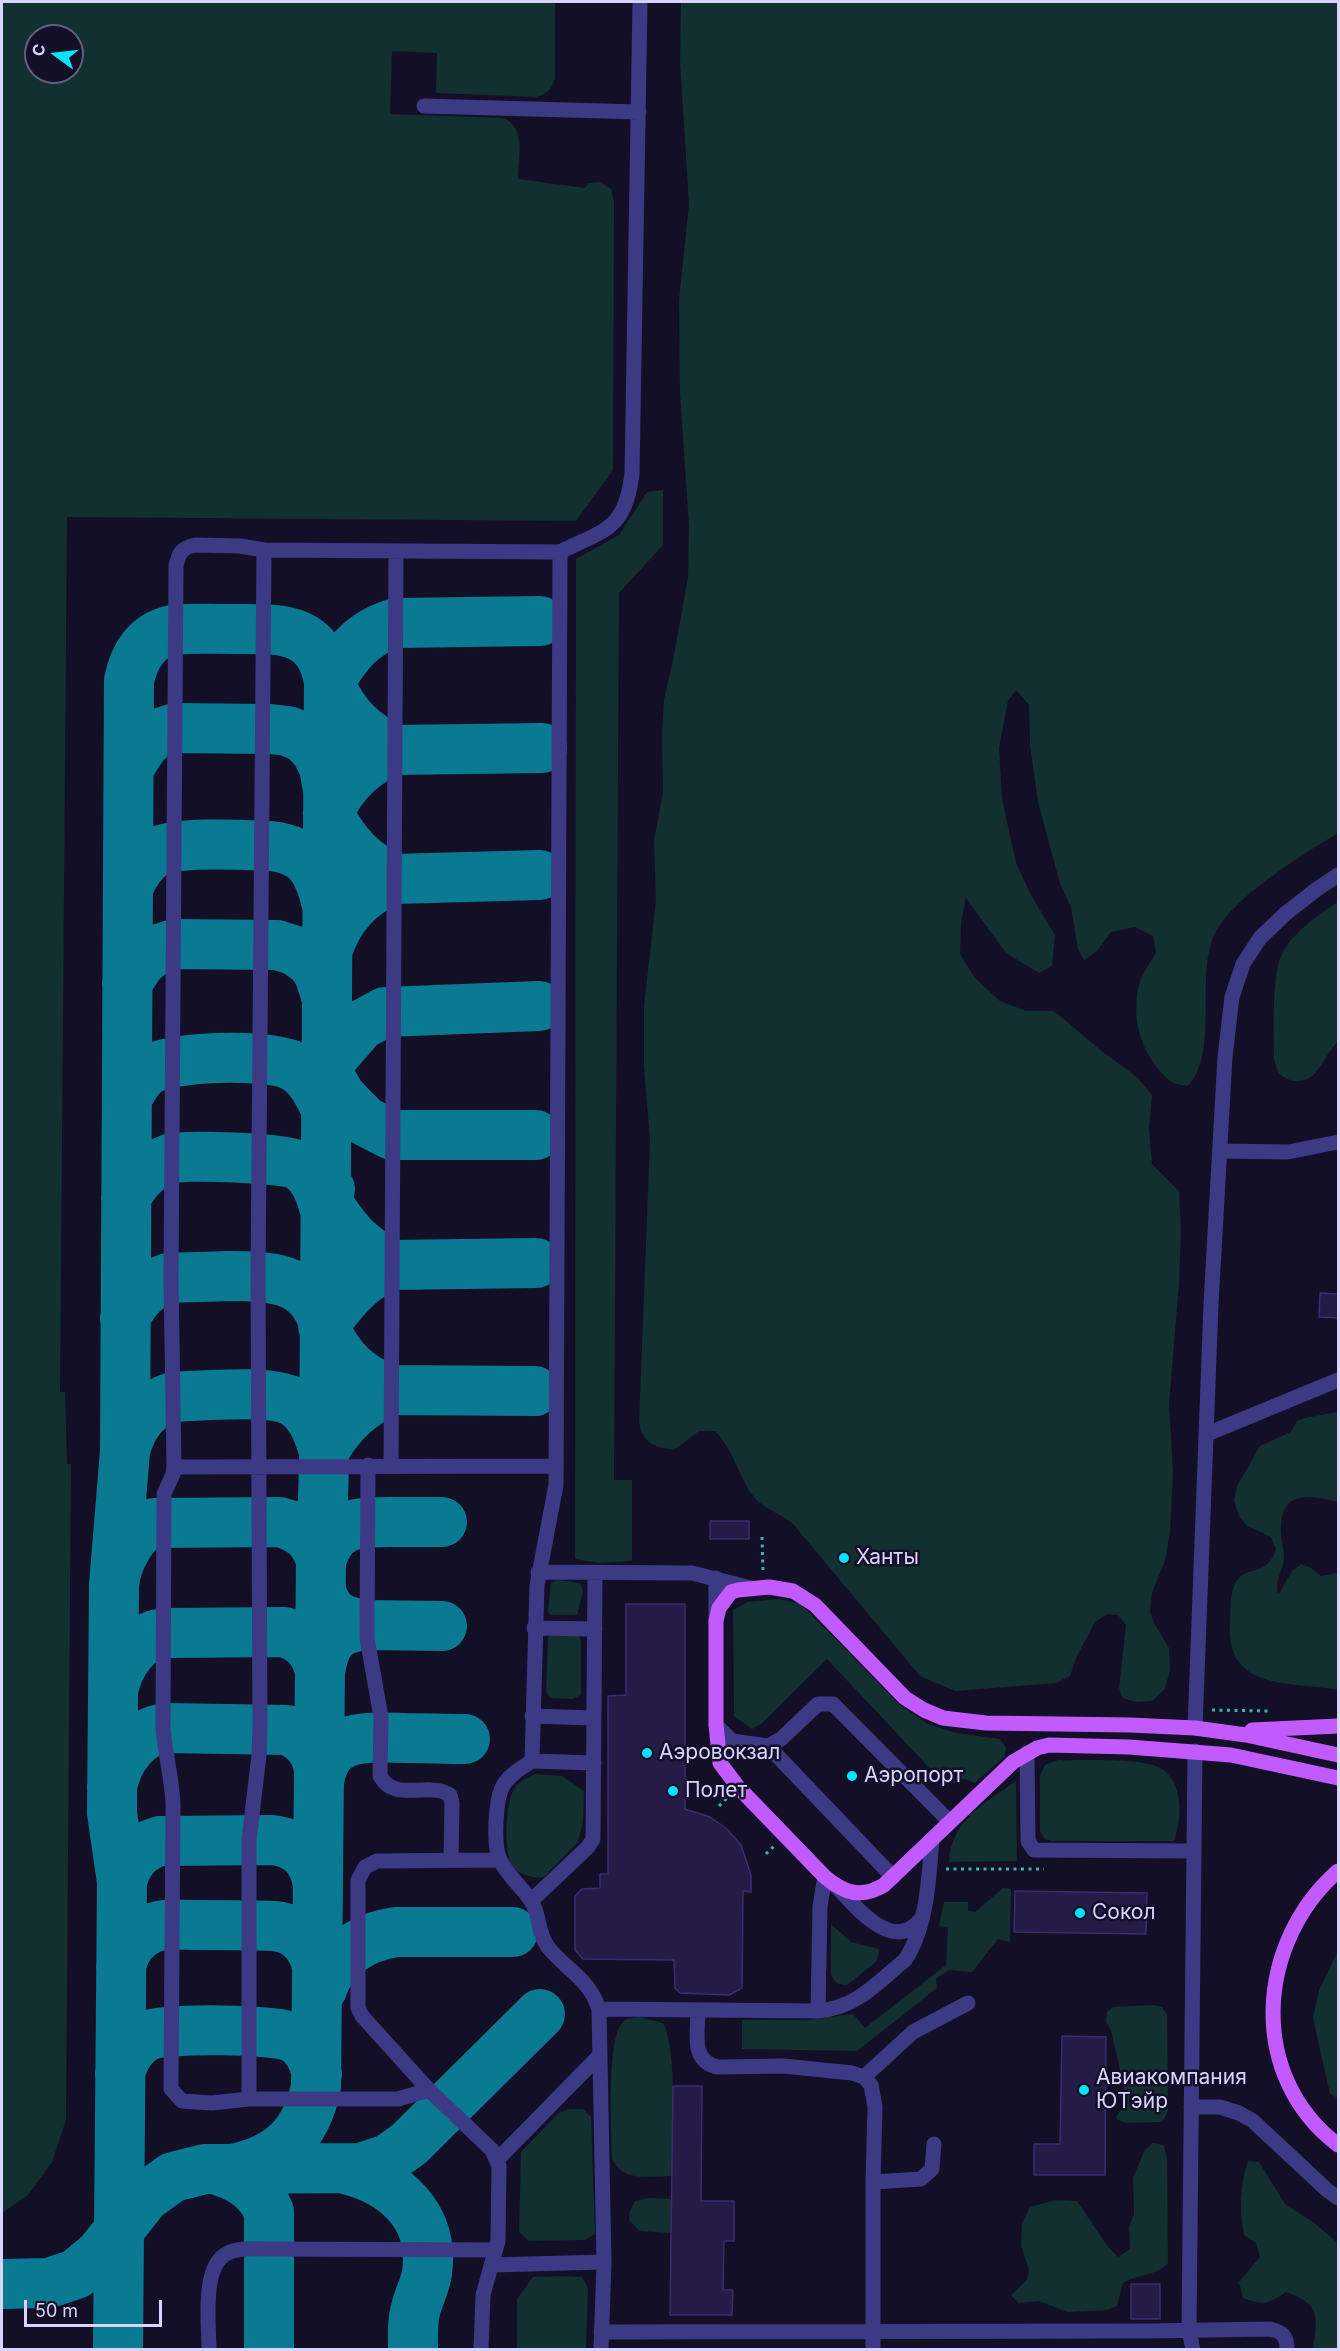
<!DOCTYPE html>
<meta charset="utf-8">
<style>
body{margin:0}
#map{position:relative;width:1340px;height:2351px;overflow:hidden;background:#130f26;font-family:Inter,sans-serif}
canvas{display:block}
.frame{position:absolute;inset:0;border:3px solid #d9d4ff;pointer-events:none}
.north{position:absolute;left:24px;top:24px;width:60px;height:60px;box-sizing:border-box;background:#130f26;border:2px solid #625e7d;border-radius:50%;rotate:285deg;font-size:16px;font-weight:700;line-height:24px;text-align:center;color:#d9d4ff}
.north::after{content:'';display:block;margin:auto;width:21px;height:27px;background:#00e5ff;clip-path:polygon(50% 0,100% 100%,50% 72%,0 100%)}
.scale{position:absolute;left:24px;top:2300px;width:138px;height:27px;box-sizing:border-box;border:3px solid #d9d4ff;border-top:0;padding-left:8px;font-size:18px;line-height:21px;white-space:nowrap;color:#d9d4ff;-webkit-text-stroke:4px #130f26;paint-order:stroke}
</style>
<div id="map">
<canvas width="1340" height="2351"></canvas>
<div class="frame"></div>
<div class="north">С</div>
<div class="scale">50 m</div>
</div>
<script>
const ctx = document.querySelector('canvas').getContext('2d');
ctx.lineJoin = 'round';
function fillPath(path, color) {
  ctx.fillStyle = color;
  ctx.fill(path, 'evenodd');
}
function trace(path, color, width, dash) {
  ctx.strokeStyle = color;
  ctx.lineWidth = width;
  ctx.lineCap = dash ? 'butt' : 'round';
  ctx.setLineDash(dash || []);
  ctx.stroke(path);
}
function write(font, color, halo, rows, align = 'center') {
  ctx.font = font + ' Inter,sans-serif';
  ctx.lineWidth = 5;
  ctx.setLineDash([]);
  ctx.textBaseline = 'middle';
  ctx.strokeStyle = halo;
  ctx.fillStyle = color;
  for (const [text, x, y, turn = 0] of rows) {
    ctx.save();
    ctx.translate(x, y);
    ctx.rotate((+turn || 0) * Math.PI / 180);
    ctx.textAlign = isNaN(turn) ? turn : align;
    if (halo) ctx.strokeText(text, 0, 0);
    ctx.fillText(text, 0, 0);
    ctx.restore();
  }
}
fillPath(new Path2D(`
 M2,2h553v76c-3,12 -8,15 -18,19l-101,-4 1,-40 -45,-2 -2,63 113,4c24,9 15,40 15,61l67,9 3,-5 12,-1 11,7 3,13 -1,268 -37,51 -509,-4 -7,875h5l2,72h4l-5,656 -14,42 -24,33 -26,18zM36,36h36v36h-36z
 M681,2h657v831c-36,22 -95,58 -119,93 -28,42 3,123 -31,160 -6,-1 -14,-2 -18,-5 -28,-23 -41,-64 -30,-99 3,-10 11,-20 16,-29l-3,-17 -18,-9 -24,5 -14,19 -13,9 -6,-11 -7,-42 -11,-23 -22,-82 -8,-57 -1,-40 -13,-15 -8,11 -9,47 3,51 14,64 15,32 24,40 -3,31 -13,7 -33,-20 -40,-55 -5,25 -1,31 15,24 25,23 26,10h28l45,38 39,29 14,17 -3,34 3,35 27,27 2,39 -2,53 -10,122 4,67 -3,60 -5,29 -13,31 -2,20 5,13 14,23 1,22 -5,19 -13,12 -16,1 -13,-4 -4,-10 7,-63 -8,-10 -11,-1 -12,8 -19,36 -6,18 -14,7 -101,8 -35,-15 -127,-152c-13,-11 -29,-15 -39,-27 -16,-20 -19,-45 -39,-66h-16l-25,19c-20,-3 -31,-6 -35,-28l11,-281 -6,-74v-61l12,-106 -2,-59 9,-49 -1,-58 2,-35 9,-39 15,-82 1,-53 -9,-131 -1,-94 10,-96 -9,-142z
 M663,490v55l-44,48 -5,887h18v81l-33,2 -24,-4 1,-1000 43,-24 28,-43z
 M1338,902v139c-9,10 -14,21 -22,31 -9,12 -27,12 -37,1 -2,-4 -4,-10 -5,-14 0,-25 -3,-87 9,-107 12,-21 36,-38 55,-50z
 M1338,1412v90c-31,-8 -59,-12 -57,32 0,7 3,15 3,23 0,12 -10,24 -6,36l2,-1 12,-21 9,-7 10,4 10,8 17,-3v117c-46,-9 -113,2 -108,-67 1,-12 -1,-31 6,-41 11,-18 31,-4 40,-33l-5,-12 -25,-12 -7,-9 -5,-15 3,-15 23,-40 31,-14 6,-11 7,-3z
 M558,1580l22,3 3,8 -6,24h-26l-3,-3 3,-29z
 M779,1599l22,5 99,101 28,19 28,9 44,6 6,9 -2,9 -29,26 -11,-4 -10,4 -18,-8 -109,-116 -66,65 -9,5 -18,-13 -1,-106 15,-8z
 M551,1634l28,2 2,5v54l-9,4 -22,-1 -4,-7 2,-53z
 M1058,1760c25,1 81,-3 102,8 24,13 22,51 14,73h-123l-6,-2 -5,-8v-56l5,-10z
 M536,1774l26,2 22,15 -1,31 -5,20 -35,36c-11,-1 -22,-2 -30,-11 -10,-13 -8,-64 1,-78 5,-8 13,-12 22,-15z
 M1016,1781l1,80 -68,1c2,-42 36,-59 67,-81z
 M1003,1888l8,1 -1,53 -12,-3 -26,33 -23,-2 -13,9 1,9 -80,63 -115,-2v-29h67l44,-6 12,14 81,-63 2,-38 -9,-1 5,-24h24v9l7,1z
 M831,1924l20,18 28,7 -2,12 -30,24c-9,0 -13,-2 -16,-11z
 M1338,1951v147l-8,-4 -17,-76 6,-28z
 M1154,2005l8,2 5,7 1,97 -4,8 -5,3 -33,1 -10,-4c1,-5 8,-13 10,-21l-15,-68 -5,-8 1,-10 6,-5z
 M639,2017l24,6c15,26 9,120 9,153 -23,0 -48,7 -60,-17 0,-24 -7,-127 13,-139 3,-2 10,-2 14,-3z
 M569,2109h14l8,8 4,117 -10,6 -56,1 -10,-9 2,-80 38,-39z
 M1153,2143l11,2 3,13 1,105c-11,13 -31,11 -45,20l-6,23 -10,4 -40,2 -28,-11 -21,2 -7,-8 16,-15 2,-10 -8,-24 1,-23 8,-16 26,-7 21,1 31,46 10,10 12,-8 -1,-22 5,-13 -1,-37 12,-27z
 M1248,2161l11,1 26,42 28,18 25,21v106h-25c5,-33 7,-45 -27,-57 -17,12 -24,14 -43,6l-4,-16 21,-25 -4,-14 -12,-8c-5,-25 -4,-51 4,-74z
 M648,2198l24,1 -1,34 -31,-2 -11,-11 1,-9 5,-10z
 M559,2276l23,1 6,11 -2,61h-69v-50l16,-22z`), '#12302f');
trace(new Path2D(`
 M395,750l147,-2
 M129,767l15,-23 12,-10 19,-6 95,1 18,2 16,7 12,13 8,16 4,23
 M394,879l146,-4
 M128,888c6,-14 14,-28 28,-36 21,-11 90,-7 115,-6 38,4 48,25 56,59
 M327,952c11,-36 33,-59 67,-73 -34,-17 -48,-34 -66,-66 14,-29 36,-52 67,-63 -34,-17 -51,-34 -66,-68 19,-29 32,-49 67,-59l144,-2
 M127,983l14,-21 14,-12 19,-6 103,1 19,6 15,11 8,12 8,25
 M127,1098c5,-9 11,-20 19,-26 22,-17 120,-18 145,-7 18,9 26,25 34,42
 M536,1135h-144l-27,-14 -13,-13 -12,-13 -14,-25 8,-14 27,-31 24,-13 154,-6
 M126,1198c10,-20 22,-31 43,-39 12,-5 118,-1 129,6 15,9 22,26 26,42
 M391,1265l145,-2
 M125,1318c10,-19 22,-33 43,-40 19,-1 40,-1 60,-2 40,0 80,0 95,45
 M391,1390l144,1
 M125,1451c7,-27 21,-46 48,-54 28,-1 102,-9 124,7 16,12 21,29 27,47
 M324,1451c17,-29 36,-47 67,-61 -35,-12 -51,-31 -68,-64 22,-28 35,-47 68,-61 -34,-20 -47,-34 -67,-69l6,-7
 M321,1561c11,-38 35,-39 69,-39 17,0 35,0 52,0
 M114,1585l11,-134 4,-770c5,-25 17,-45 43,-51 20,-2 41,-1 61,-1 46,0 86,-4 96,53l-5,784 -3,95
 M367,1625l75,1
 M320,1672c5,-32 15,-44 47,-47 -24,-3 -39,-9 -46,-34
 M113,1691c5,-26 23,-55 51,-58l120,-1c20,6 32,19 36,40
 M319,1783c6,-50 46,-46 86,-45 20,0 40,1 60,1
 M112,1787c5,-27 25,-56 54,-59l121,2c19,7 30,21 32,41
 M122,1882c5,-21 17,-35 38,-41l112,-1c27,3 42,18 46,45
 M121,1967c3,-17 14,-32 31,-39 14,-5 31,-3 47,-3 25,0 50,0 75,1 25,2 40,21 44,45
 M322,1989c11,-33 40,-52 74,-57h117
 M120,2074c4,-16 13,-32 30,-39 16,-7 127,-6 142,2 15,8 21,21 25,37
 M214,2169c23,6 46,19 55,43v138
 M345,2169c50,12 90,47 82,104 -2,13 -8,23 -11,35 -4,13 -3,28 -3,42
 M2,2284l47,-1 27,-9 24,-20 45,-57 28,-20 32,-8 156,-1 27,-9 21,-15 131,-130
 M118,2350l4,-468 -10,-69 2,-228c2,-21 18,-58 41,-62l124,-1c22,5 36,17 42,39l-5,525c-9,48 -36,74 -84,83`), '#0a7a92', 50);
const building = new Path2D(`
 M1320,1293l18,1v24l-19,-1z
 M710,1521h39v18h-39z
 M626,1604h59v205l25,8 17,12 14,16 10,30v17l-8,-1 -1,97 -13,7 -49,-2 -5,-5 -1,-28 -91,-1 -8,-9v-54l7,-7 18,-1v-14h8v-178l18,-1z
 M1015,1891l132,2 -1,41 -132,-2z
 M1062,2036l44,1 -1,138h-71v-31h26z
 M673,2086h29l-1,115h33v40h-10l-1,49h10l-1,25h-62z
 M1131,2284h29v35h-29z`);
fillPath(building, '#241b47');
trace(building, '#3b2d73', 1.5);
trace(new Path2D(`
 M762,1537l1,34
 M1212,1710l56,1
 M719,1806l8,-8
 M766,1854l8,-8
 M946,1869h98`), '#2fb8b0', 3, [3, 4.5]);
trace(new Path2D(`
 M424,106l215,6
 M195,545l45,1 24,4 -6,726 2,452 -1,27 -10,85v259l-37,4 -30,-2 -11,-12 2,-285c-1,-26 -8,-50 -10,-76l1,-234 9,-20 1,-7 -3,-189 5,-712c3,-13 5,-18 19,-21z
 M264,550l296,2 -4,933 -19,100 -5,176c-11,7 -21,13 -28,23 -9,14 -11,62 -4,76 8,17 24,28 33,44 7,14 5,30 15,43 19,24 40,30 51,62l5,253 -3,88
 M560,552c46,-23 65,-22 72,-78l8,-472
 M1221,1151l67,1 50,-10
 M1207,1434l131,-54
 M368,1465l-1,173 14,79 -1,59c15,27 48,5 70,19l2,8 -1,57
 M391,1465l5,-913
 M174,1467l382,-1
 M538,1572l154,1 59,15
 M716,1578v40
 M534,1628l61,1
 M532,1716l62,2
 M716,1725l16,16 36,5 125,131
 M1195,1728l16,-424 14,-247 7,-60 11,-33 17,-26 25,-24 32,-25 21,-14
 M768,1746l13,-7 37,-35h15l117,118
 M1027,1753l1,88 6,9 159,1
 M532,1761l62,2
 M836,1886c21,22 57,68 85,33
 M531,1901l57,-54 5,-8 2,-266
 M599,2009l219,2c38,-3 59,-28 87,-51 22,-33 24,-82 27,-121
 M698,2010c0,22 -8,52 20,57l66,-1 68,7 12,4 7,8 4,22 -2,75v168
 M818,2011l2,-105 5,-29
 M864,2077l49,-45 55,-29
 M249,2099h149l31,-9
 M1191,2107h29l19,6 14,8 74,69 11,8
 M497,2160l103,-105
 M873,2182l48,-3 11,-10 2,-25
 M491,2265l113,-3
 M601,2332l548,-1 121,-2c13,3 17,7 17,21
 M209,2350c0,-26 -8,-85 19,-97 12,-6 28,-4 42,-4l225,1
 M481,2350l2,-55 15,-54 1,-75 -7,-16 -63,-60 -67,-74 -4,-8v-128l7,-13 12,-6 123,-1
 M1193,2350l-4,-20 6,-579`), '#3d3a85', 15);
trace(new Path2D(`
 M1252,1730l86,-4
 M1338,1755l-92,-20 -51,-7 -65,-3 -144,-2 -43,-5 -19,-8 -19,-12 -90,-93 -22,-14 -24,-4 -31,3 -7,2 -12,16 -3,13v104l4,38 18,24 87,90c19,16 36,22 59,8l129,-123 24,-14 12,-3 80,2 102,8 107,23
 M1338,1871c-82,72 -91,205 0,274`), '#c25bff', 15);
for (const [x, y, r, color] of [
 [844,1558,6,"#00e5ff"],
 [647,1753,6,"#00e5ff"],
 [852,1776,6,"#00e5ff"],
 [673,1791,6,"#00e5ff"],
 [1080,1913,6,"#00e5ff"],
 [1084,2090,6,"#00e5ff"]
]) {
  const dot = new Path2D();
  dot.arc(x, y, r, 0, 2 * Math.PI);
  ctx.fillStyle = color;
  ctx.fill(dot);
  trace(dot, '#130f26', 2);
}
write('21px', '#d9d4ff', '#130f26', [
 ["Ханты",856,1558],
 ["Аэровокзал",659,1753],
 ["Аэропорт",864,1776],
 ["Полет",685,1791],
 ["Сокол",1092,1913],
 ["Авиакомпания",1096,2078],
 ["ЮТэйр",1096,2102]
], 'left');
</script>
